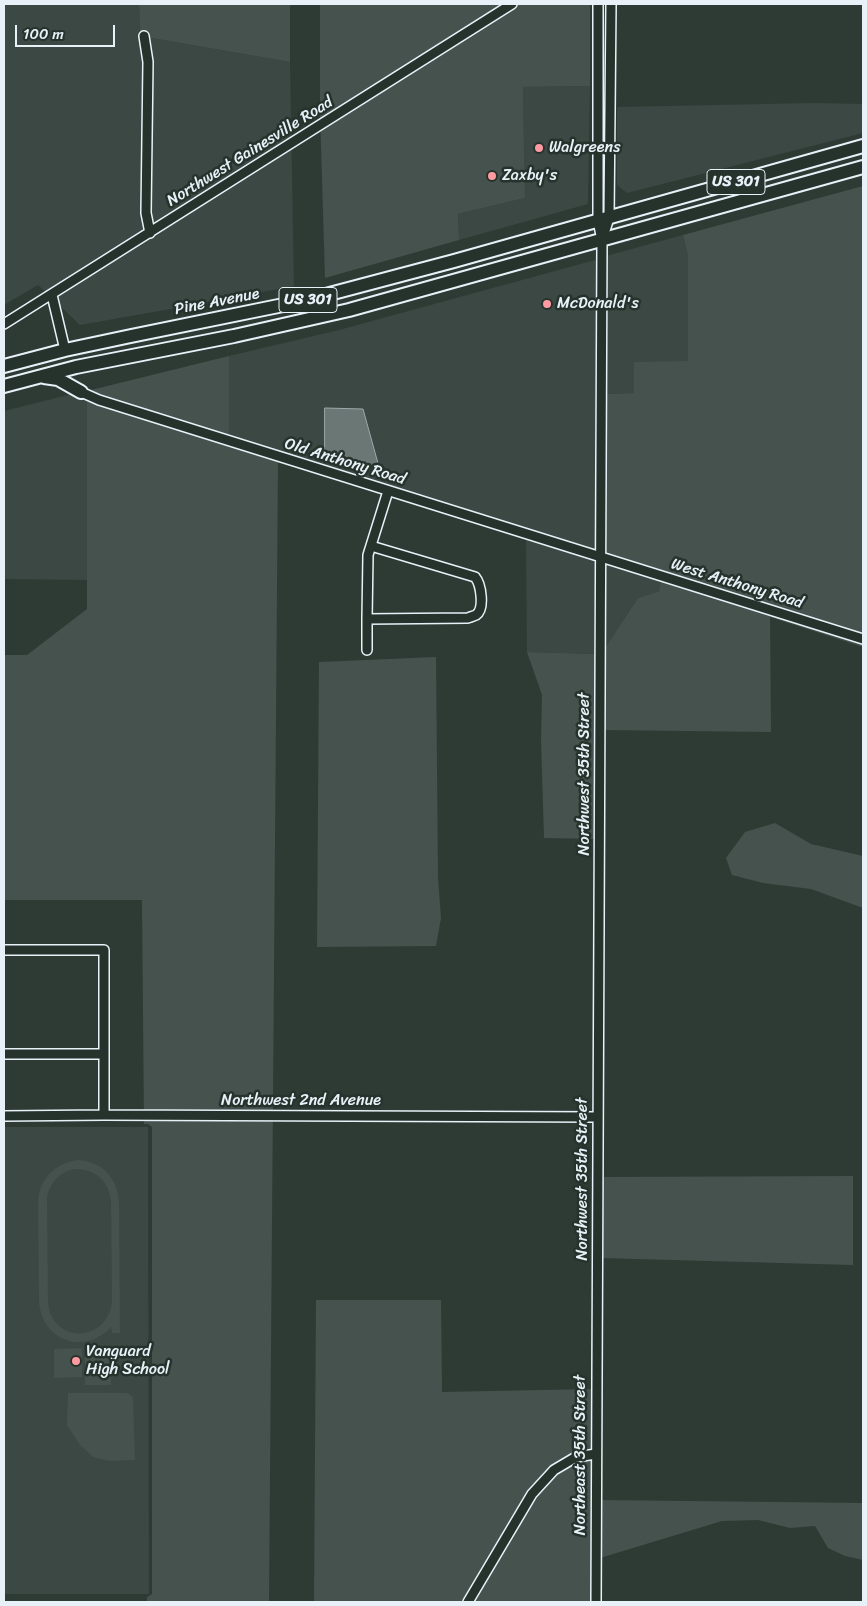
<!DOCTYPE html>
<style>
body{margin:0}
#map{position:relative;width:867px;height:1606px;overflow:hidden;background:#2e3b35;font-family:Sriracha,sans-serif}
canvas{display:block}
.frame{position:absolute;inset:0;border:5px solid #e8f1f8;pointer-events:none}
.scale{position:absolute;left:15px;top:25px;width:100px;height:22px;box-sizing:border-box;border:2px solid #e8f1f8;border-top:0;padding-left:6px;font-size:15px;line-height:18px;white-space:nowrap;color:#e8f1f8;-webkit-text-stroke:4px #26332d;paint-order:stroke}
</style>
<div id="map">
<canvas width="867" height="1606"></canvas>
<div class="frame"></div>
<div class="scale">100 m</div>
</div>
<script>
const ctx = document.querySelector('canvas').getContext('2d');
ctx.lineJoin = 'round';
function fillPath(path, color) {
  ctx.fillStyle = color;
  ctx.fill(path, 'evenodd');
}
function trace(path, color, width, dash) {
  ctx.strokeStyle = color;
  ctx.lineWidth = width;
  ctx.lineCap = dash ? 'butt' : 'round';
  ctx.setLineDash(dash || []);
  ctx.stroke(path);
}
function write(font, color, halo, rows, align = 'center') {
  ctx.font = font + ' Sriracha,sans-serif';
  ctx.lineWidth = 5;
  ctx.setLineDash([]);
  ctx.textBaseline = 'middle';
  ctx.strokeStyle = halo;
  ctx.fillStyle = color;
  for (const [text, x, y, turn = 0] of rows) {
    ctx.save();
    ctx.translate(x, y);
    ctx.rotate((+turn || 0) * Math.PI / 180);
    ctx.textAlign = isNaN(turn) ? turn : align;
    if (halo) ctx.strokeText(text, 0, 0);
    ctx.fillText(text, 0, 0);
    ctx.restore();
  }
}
fillPath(new Path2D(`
 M4,4h135l1,32 150,26 4,224 -112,21 -102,18 -42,-40 -34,20z
 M590,86l-2,118 -129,36 -1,-26 67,-16 -2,-111z
 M814,103l49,1v29l-236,60 -10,-8v-78z
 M683,235l5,21v106h-54v31l-28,1v-138z
 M599,259l-2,294 -368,-116v-81l110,-26z
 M76,393l11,5v182l-83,-1v-168z
 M526,539l71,22v93l-70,-2z
 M605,563l56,17 -2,11 -21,7 -33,50z
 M4,1127h144l1,467h-145z`), '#3b4843');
fillPath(new Path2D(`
 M139,4h151v58l-150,-26z
 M320,4h270v82l-67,1 2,111 -67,16 1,26 -134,38 -5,-166z
 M863,186v450l-258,-80 1,-162 28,-1v-31l54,-1v-105l-5,-21z
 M229,356v81l-128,-40 -14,-6z
 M87,398l191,62 -9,1142h-122v-5l5,-3v-467l-4,-3h-4l-2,-224h-138v-245h23l60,-46z
 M661,580l202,63v4l-93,-30 1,115 -167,-2 1,-82 33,-50 21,-7z
 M527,652l70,2 -1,185 -52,-1 -3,-98 1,-45z
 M436,657l2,221 3,40 -5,28 -119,1 2,-285z
 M775,823l36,21 52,12v52l-52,-19 -48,-6 -31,-8 -6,-17 19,-26z
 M78,1160c24,2 39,17 41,41l1,132h-8l-1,-6c-26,29 -69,14 -72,-25l-1,-101c2,-23 17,-38 40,-41zM73,1169c21,-1 36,11 38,32l1,100c-4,43 -61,43 -64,1l-1,-106c4,-14 12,-23 26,-27z
 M853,1176v89l-252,-7 1,-81z
 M316,1300h125l1,92 151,-3 -1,213h-278z
 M82,1348v29l-28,1v-29z
 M85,1348h25l1,37h-26z
 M68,1393h59l6,4 2,63 -26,1 -16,-4 -13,-12 -13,-20z
 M600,1500l263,3v57l-18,-4 -17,-8 -13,-22 -25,2 -32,-8 -36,1 -122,37z`), '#45524e');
const water = new Path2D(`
 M325,408l38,1 16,58 -54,-15z`);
fillPath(water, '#6b7775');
trace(water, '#9da8a9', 1);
const minor = new Path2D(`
 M144,36l4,26 -2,151 4,20
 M603,237l6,-19 2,-214
 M52,295l13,55
 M4,324l508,-320
 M81,392l18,8 764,239
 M371,546l104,31c6,7 10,32 1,38 -2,1 -6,2 -8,3l-101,1 1,-64 20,-64
 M367,650v-31
 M4,950h100v165
 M4,1054h99
 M4,1116l100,-1 494,2
 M468,1602l64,-108 22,-24 22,-13 20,-3
 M596,1602l6,-1362 -4,-19v-217`);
const highway = new Path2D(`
 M4,366l61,-16 66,-14 172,-35 151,-40 409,-115
 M44,377l14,2 23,13
 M4,386l72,-19 158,-31 115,-26 514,-143`);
trace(minor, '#e8f1f8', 12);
trace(highway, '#e8f1f8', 16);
trace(minor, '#26332d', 9);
trace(highway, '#26332d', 12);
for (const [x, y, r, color] of [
 [539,148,5,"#ff9aa2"],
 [492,176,5,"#ff9aa2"],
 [547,304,5,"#ff9aa2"],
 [76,1361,5,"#ff9aa2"]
]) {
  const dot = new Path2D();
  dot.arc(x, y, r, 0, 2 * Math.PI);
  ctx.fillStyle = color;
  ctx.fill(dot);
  trace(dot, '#26332d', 2);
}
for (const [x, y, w] of [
 [736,182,58],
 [308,300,58]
]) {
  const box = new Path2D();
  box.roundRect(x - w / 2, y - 12.5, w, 25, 4);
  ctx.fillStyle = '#26332d';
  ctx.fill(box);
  trace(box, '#e8f1f8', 1);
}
write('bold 15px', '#e8f1f8', null, [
 ["US 301",736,182],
 ["US 301",308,300]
]);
write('16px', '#e8f1f8', '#26332d', [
 ["Walgreens",549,148],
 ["Zaxby's",502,176],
 ["McDonald's",557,304],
 ["Vanguard",86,1352],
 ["High School",86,1370]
], 'left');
write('16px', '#e8f1f8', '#26332d', [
 ["Northwest Gainesville Road",250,152,-32],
 ["Pine Avenue",217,302,-11],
 ["Old Anthony Road",345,462,17],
 ["West Anthony Road",737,584,17],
 ["Northwest 35th Street",585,774,-90],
 ["Northwest 2nd Avenue",301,1101],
 ["Northwest 35th Street",583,1179,-90],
 ["Northeast 35th Street",581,1455,-90]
]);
</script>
